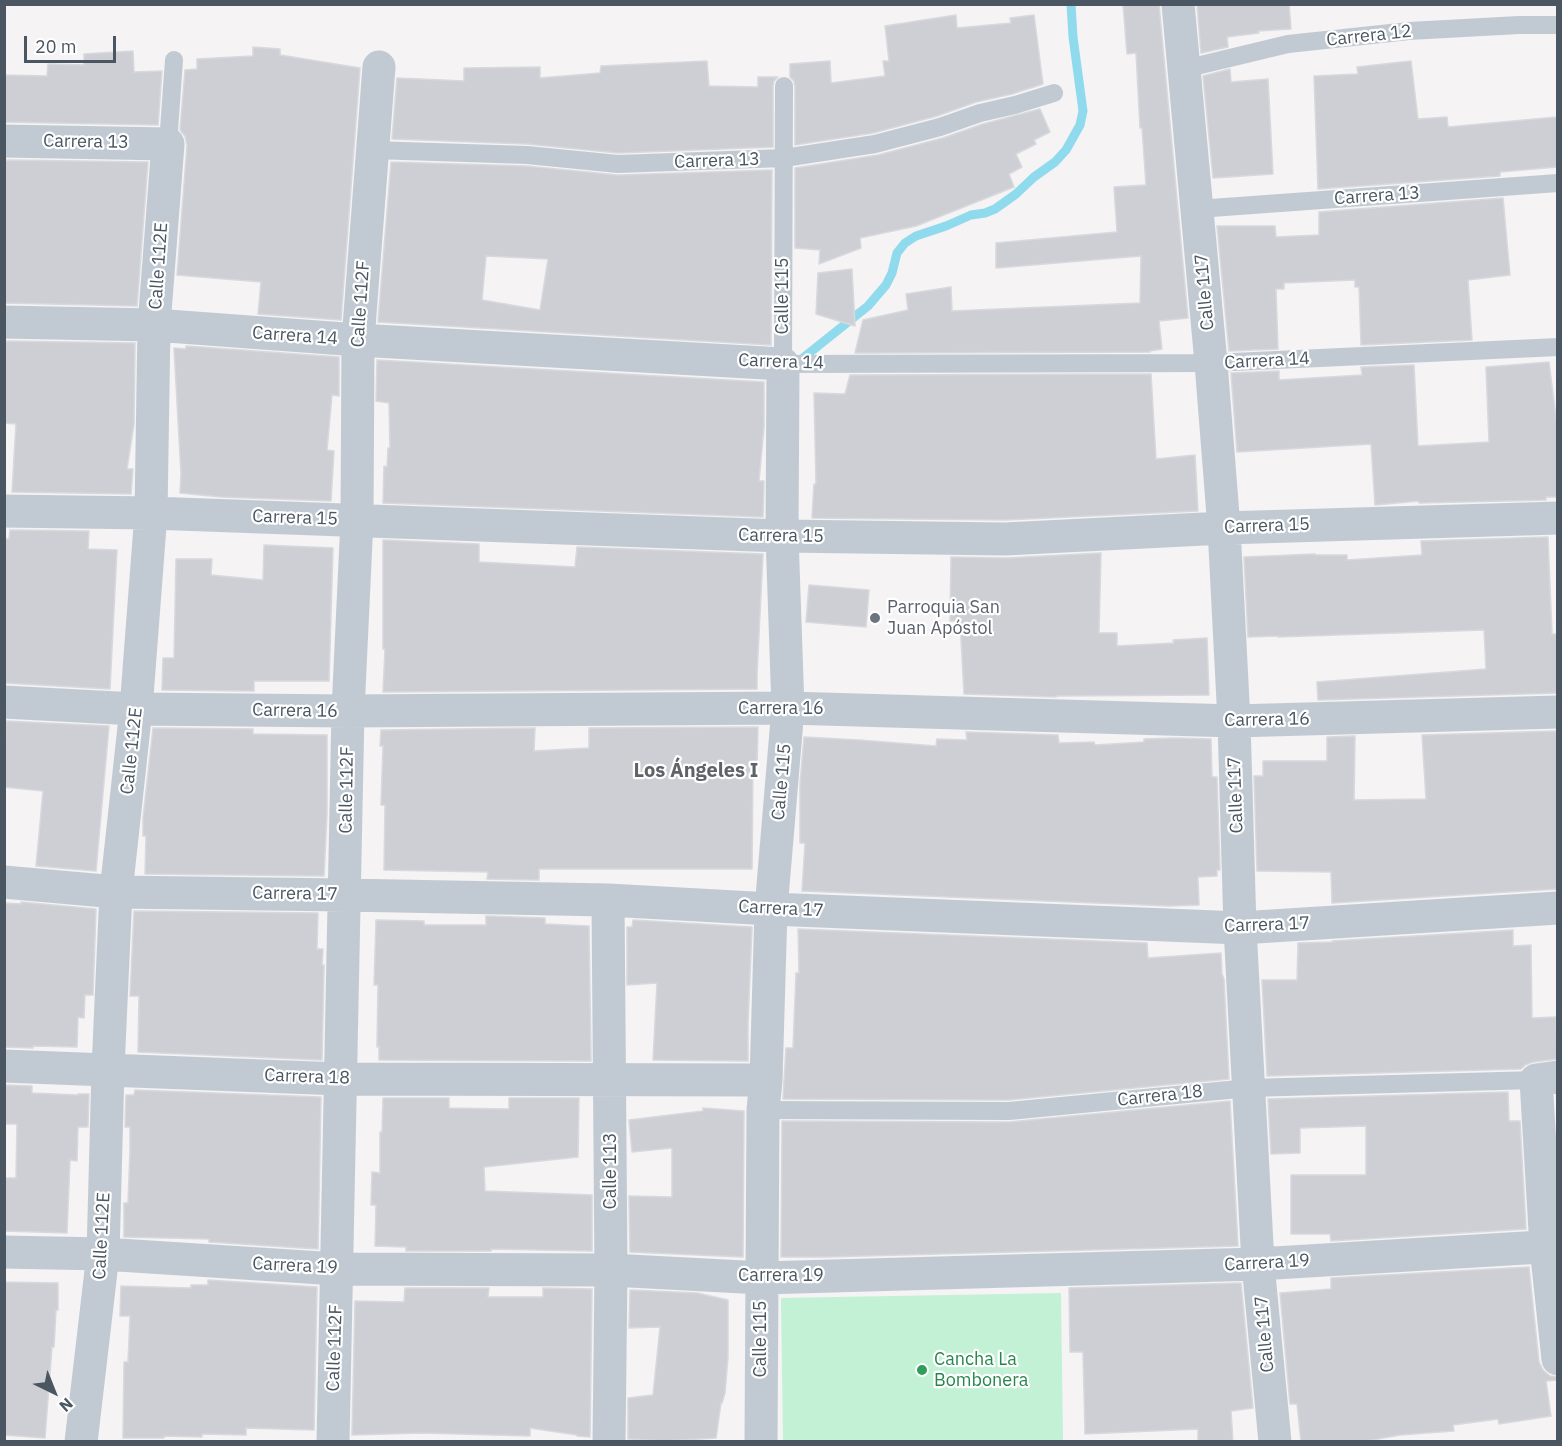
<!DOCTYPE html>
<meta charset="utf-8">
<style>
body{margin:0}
#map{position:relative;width:1562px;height:1446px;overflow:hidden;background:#f5f3f3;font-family:"IBM Plex Sans",sans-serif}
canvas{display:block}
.frame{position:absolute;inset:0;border:6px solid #4a5661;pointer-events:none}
.north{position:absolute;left:24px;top:1362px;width:60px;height:60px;-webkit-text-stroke:4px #fff;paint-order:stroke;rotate:137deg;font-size:16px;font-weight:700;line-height:24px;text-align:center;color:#4a5661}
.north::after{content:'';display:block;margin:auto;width:21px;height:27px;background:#4a5661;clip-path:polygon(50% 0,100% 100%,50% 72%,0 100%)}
.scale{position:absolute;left:24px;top:36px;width:92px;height:27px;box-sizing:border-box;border:3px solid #4a5661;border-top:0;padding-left:8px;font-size:18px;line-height:21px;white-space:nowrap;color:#4a5661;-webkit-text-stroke:4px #fff;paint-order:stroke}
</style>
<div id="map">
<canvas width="1562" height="1446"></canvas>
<div class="frame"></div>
<div class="north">N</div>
<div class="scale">20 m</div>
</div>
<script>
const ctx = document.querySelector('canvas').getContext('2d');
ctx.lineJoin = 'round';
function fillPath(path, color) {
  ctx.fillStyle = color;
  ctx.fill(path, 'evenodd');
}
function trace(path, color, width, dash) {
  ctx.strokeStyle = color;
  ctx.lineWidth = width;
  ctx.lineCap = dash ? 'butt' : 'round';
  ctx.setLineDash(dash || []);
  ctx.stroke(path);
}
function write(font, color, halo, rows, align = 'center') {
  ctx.font = font + ' "IBM Plex Sans",sans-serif';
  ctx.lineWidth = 4.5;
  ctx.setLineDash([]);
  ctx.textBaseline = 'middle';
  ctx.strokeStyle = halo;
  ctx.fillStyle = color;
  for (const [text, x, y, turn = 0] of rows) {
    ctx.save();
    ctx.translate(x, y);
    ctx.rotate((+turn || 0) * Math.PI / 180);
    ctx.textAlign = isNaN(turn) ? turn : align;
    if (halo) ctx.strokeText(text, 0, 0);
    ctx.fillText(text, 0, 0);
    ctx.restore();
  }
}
fillPath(new Path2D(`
 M1061,1293l2,148h-280l-2,-143z`), '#c3f1d5');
trace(new Path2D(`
 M798,362l70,-56 18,-21 6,-12 5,-20 8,-10 11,-7 30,-10 25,-11 14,-2 10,-4 21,-15 18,-17 21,-15 11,-12 14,-25 3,-14 -10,-74 -2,-33`), '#90daee', 9);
const building = new Path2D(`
 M1123,4h36l29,314 -29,3 3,28 -12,2v1l-295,1 8,-33 45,-10 -2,-16 45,-7 1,24 188,-8 1,-47 -145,12v-25l121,-11 -3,-45 32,-2 -4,-57h-2l-4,-75 -9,1z
 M1197,4h92l2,25 -33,2 1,2 -32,4 1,10 -27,6z
 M956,15l1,13 54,-5 -1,-5 24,-3 9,69 -31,10 -36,8 -39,14 -64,17 -78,12v-59l-1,-5 -4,-4v-13l40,-3 1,22 54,-7 -2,-15h6l-4,-35z
 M253,47l27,2v6l80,13 -19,252 -83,-6 3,-32 -84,-7 10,-130 -2,-9 -5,-6 5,-60 12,-1v-10l56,-3z
 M133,51l1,21 28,-1 -4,54 -154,-3v-47l43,1 1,-12 36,1v-11z
 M707,61l2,25 49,1v-10h20l-4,4 -1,5v61l-155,6 -91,-9 -135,-5 5,-61 67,3v-13l76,-1v11l60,-5 1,-7z
 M1411,61l7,58 29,-2 1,10 109,-10v50l-57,5v4l-182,13 -4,-113 44,-2 -1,-7z
 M1230,69l1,13 37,-3 5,95 -60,4 -10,-102z
 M1040,109l10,23 -16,8 2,4 -20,10 6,13 -13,7 5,13 -98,39 -56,12 1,10 -42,16 1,-14 -25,-2v-80l83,-13 65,-17 40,-14z
 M4,160l144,2 -11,144 -133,-3z
 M391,162l135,4 92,9 154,-5 -1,175 -393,-23zM486,256l62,3 -8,51 -58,-10z
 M1503,198l7,77 -42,5 4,60 -111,5 -2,-58h-4v-7l-71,3v6h-8l2,60 -49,2 -12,-125h58l1,11 43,-2v-23z
 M852,269l3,57 -39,-12 2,-41z
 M4,341l131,2 -1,81 -7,45h6l-2,25 -119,-2 4,-68 -12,-1z
 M186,346l153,11v39l-7,-1 -5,55 7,1 -3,50 -110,-4 -41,-4 1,-19 -7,-126 12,1z
 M377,360l387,22v45l-5,54h5l-1,36 -380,-14 1,-37 3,1 1,-19h2l-1,-45 -13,-2z
 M1549,362l8,63v72h-11v3l-127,3v-2l-44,4 -4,-61 -134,8 -6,-79 48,-2v9l83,-5 -1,-8 53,-2 4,81 71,-4 -3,-75z
 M1151,374l5,85 39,-4 3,56 -193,9 -193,-2 2,-34h2l-2,-91 31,1 5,-19z
 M10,530l79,1 -1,18 29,1 -7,139 -106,-6v-144h5z
 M1548,537l4,97h5v59l-239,7 -1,-18 169,-13 -2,-39 -206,7v-1l-30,1 -4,-80 71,-3v1h32v5l75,-5 -1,-14z
 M383,540l96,4v18l96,5 2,-20 186,7 -6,120v15l-374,3 2,-43h-2z
 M264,545l69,3 -4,133h-75v10l-92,-1 1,-32h11l2,-99h36l-1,16 52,5z
 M1101,553l-2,80h18v13l57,-3 -1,-3 34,-2 2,57 -153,1v1l-92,-3 -4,-73h-10l1,-64 55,1z
 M809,585l60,5 -3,37 -60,-5z
 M6,721l103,5 -13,145 -60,-5 7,-75 -39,-4z
 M758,727l-1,42h-4l-1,100h-213v11l-52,-1 1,-7 -104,-2 1,-65h-4l2,-59h-3l1,-16 154,-2 -1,23 55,-3v-20z
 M153,728l100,1v5l74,1v78l-3,63 -179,-2 1,-38h-3v-18z
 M1557,731v158l-225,14 -1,-31 -74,-1 -3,-95h9v-15h64v-24l28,-1 -1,64 72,-1 -4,-64z
 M966,732l92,3 1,8 35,-1 1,3 49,-3v-3l32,-1 35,1 1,38h5l3,93h-3v6l-19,1 1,28 -30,1 -367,-15 3,-48h-5v-59l4,-47 55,3 77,6 1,-7 30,1z
 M21,902l75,7 -3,86h-8l-1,23 -6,-1 -1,30 -44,-1v2l-29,-1v-144l17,1z
 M134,911l184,2 -1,36h6l-1,16h2l-2,95 -184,-8 1,-56h-9z
 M486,916l59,2v6l44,2 2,135 -212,-1v-14l-2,1 1,-62h-4l2,-65 48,1v4h62z
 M633,920l119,7 -4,96v38l-95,-1 4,-77 -30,2v-58h5z
 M798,929l349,14 1,15 73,-5 1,21 2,5 5,100 -221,21 -225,-1 3,-51h7l3,-75h3z
 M1513,930v16l18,-1 1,73 24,-1 1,42 -24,3 -8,3 -4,4 -254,7 -5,-96h35l1,-37 35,-1 -1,-1z
 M4,1085l28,1v7l46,2v-1h11l-1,33h-10l-1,34 -7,-1 -3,73 -63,-2v-53h12l1,-54h-13z
 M135,1090l186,7 -3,152 -109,-7v-3l-85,-2v-34h4l2,-53v-23h-5l1,-32h8z
 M1508,1092l1,29h11l6,108 -195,12 -1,-7h-39v-59h75v-49l-66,2v25l-29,1 -3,-55z
 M383,1098h66v10l60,1v-11h70l-1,59 -94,10 1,24 107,4v56l-101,-2v2h-85v-4l-31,-1 1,-41h-5l1,-33 8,1v-41h2z
 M1230,1101l8,145 -411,11h-46l1,-136 227,1z
 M703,1108l41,3 -1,146 -113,-5 -1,-56 43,1v-49l-40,4 -3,-32 74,-9z
 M1529,1267l10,95 4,8 7,6 7,1v3l-11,1 5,35 -52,8 -1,-5 -45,6 1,6 -54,4 -39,7h-60l-4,-38h-7l-10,-111 51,-4v-11z
 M208,1280l109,7 -3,143 -68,-2v7l-44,-1v3l-38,-1v2h-41l1,-76h4l2,-46h-10l1,-30 70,2v-3h17z
 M4,1282l54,1v27h-2l-2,37h-2l-7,91 -41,-3z
 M1241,1283l12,125 -22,3 2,31h-35v-13l-113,5 -2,-82h-13l-1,-64z
 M405,1288h84l-1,9h55v-9l49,1 -2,148 -13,-1v-1l-47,-7v8l-108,-3 -70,2 3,-134 49,1z
 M630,1290l67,3 31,7v57l-3,36 -3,10h-1l-5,35 -51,3 -37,-2v-41l25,-3 7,-68 -31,1z`);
fillPath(building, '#cdcfd5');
trace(building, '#d7d9de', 1.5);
trace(new Path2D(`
 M1184,69l104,-25 121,-13 110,-6h39
 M784,86l-1,278 428,-1 347,-16
 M168,144l6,-84
 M373,150l154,5 91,9 166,-6 91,-14 65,-17 40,-14 35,-8 39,-12
 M1197,209l361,-26
 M763,1110l246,1 240,-23 287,-8`), '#c1cad2', 18);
trace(new Path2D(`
 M1178,4l33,359 13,165 10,193 6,207 18,336 17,178
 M4,141l164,3 -14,181 -3,188 -15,196 -20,183 -8,177 -5,185 -22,188
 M4,322l150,3 204,15 425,24 -1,172 6,172 -17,201 -5,171 -3,30 -2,332
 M4,511l147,2 631,23 223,3 219,-11 334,-10
 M4,702l132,7 212,2 440,-3 446,13 324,-9
 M4,882l112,10 229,3 263,5 163,9 469,19 318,-20
 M608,900l3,370 -2,172
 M4,1066l336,13 426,1
 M1558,1077l-22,3 10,167 12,112
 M4,1252l99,2 234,15 274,1 151,8 496,-14 300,-18
 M333,1442l15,-731 9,-191 1,-180 21,-273`), '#c1cad2', 33);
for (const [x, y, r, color] of [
 [875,618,6,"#6b7280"],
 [922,1370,6,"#2e9e5b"]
]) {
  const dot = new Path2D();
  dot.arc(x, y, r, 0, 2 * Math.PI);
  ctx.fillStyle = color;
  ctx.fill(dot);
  trace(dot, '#fff', 2);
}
write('18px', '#4a5661', '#fff', [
 ["Carrera 12",1369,36,-6],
 ["Carrera 13",86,142,1],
 ["Carrera 13",717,161,-2],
 ["Carrera 13",1377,196,-4],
 ["Calle 112E",159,266,-86],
 ["Calle 117",1205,292,-95],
 ["Calle 115",783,296,-90],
 ["Calle 112F",361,304,-86],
 ["Carrera 14",295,336,4],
 ["Carrera 14",1267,361,-3],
 ["Carrera 14",781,362,2],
 ["Carrera 15",295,518,2],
 ["Carrera 15",1267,526,-2],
 ["Carrera 15",781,536,1],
 ["Carrera 16",781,709],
 ["Carrera 16",295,711,1],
 ["Carrera 16",1267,720,-1],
 ["Calle 112E",132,751,-84],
 ["Calle 115",782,782,-85],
 ["Calle 112F",347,790,-89],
 ["Calle 117",1236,795,-92],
 ["Carrera 17",295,894,1],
 ["Carrera 17",781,909,3],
 ["Carrera 17",1267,925,-2],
 ["Carrera 18",307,1077,2],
 ["Carrera 18",1160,1096,-6],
 ["Calle 113",611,1171,-90],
 ["Calle 112E",102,1236,-87],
 ["Carrera 19",1267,1263,-3],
 ["Carrera 19",295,1266,3],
 ["Carrera 19",781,1276],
 ["Calle 117",1265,1334,-95],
 ["Calle 115",761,1339,-90],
 ["Calle 112F",335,1348,-88]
]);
write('18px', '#5b616d', '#fff', [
 ["Parroquia San",887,608],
 ["Juan Apóstol",887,629]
], 'left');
write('18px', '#27864d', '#fff', [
 ["Cancha La",934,1360],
 ["Bombonera",934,1381]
], 'left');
write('bold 20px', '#5f6368', '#fff', [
 ["Los Ángeles I",696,771]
]);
</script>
